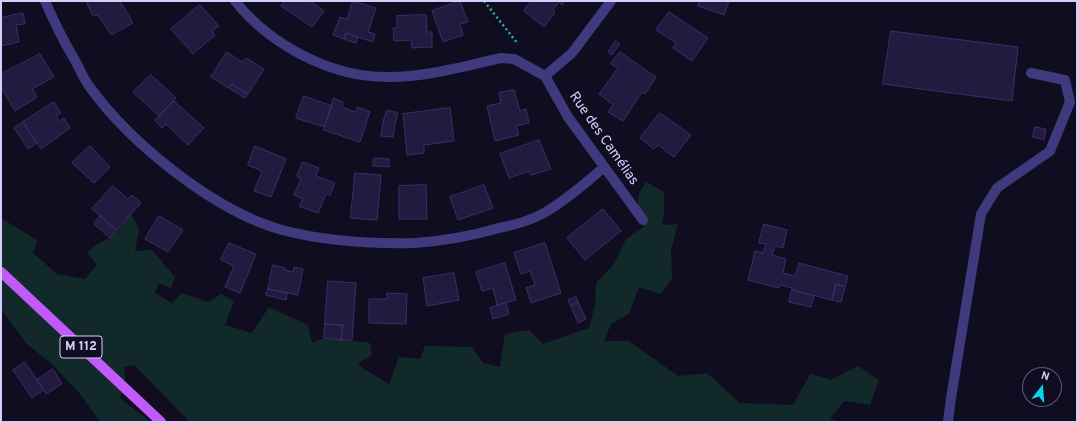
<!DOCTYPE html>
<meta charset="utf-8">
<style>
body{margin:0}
#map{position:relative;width:1078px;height:423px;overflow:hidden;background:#110d20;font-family:Overpass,sans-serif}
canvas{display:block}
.frame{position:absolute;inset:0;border:2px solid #d5cefd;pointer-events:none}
.north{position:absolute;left:1022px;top:367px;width:40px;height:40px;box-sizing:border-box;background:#110d20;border:1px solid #5f5a78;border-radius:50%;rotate:17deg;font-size:11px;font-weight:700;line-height:16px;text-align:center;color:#d5cefd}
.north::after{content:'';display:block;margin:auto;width:14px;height:18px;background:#08d2ef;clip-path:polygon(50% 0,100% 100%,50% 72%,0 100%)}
</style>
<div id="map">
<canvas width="1078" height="423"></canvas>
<div class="frame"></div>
<div class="north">N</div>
</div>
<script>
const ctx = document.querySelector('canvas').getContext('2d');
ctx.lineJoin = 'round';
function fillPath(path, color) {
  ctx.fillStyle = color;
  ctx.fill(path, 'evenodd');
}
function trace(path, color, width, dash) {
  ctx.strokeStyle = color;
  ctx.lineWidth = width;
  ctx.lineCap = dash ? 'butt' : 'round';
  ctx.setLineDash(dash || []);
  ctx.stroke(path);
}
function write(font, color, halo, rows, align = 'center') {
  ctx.font = font + ' Overpass,sans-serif';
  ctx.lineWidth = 3;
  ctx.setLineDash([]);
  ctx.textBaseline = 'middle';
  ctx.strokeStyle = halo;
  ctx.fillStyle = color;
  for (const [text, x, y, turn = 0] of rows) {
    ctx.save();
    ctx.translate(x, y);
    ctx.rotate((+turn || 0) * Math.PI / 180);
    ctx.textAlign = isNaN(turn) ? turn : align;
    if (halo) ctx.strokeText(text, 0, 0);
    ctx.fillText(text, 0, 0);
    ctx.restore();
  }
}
fillPath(new Path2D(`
 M646,182l18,10v22l-2,11 16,-1 -7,26 1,29 -11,15 -22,-7 -10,27 -18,10 -7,17h25l49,35 29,-3 33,30 53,2 17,-31 21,6 27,-14 21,14 -9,25 -26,-4 -14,18 11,3h-651l-56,-57 -10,2 2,19 -6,12 31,24h-51l-20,-28 -27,-29 -26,-21 -26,-35v-91l36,22 -4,13 24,21 28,5 12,-14 -10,-13 11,-8 12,-6 21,-24 8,16 -4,21 17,-1 23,27 -4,11 -12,-5 -4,10 17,10 10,-10 26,9 13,-8 13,7 -9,24 27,8 17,-26 39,18 4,18 12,-5 46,5 2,12 -14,8 6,6 25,15 10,-27 21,2 5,-13 47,1 11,16 17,4 5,-33 24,-4 14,14 46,-16 6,-23 1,-22 18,-19 12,-25 18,-12c-7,-19 -10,-28 2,-45z`), '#112a29');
const building = new Path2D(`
 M91,1h29l13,22 -22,12 -13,-20 -5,1 -6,-13z
 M285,1h25l14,10 -12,16 -31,-21z
 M353,1l23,7 -8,24 7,2 -2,8 -27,-9 -2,6 -11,-4 7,-18 7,2z
 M460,1l8,21 -8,2 3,11 -20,7 -11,-31z
 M531,1h34l-3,4 -3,-3 -6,8 2,2 -11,15 -20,-16z
 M700,1h29l-5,14 -26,-9z
 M200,5l19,21 -7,5 3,4 -22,19 -22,-25z
 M669,12l39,26 -16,23 -19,-13 3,-5 -20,-13z
 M23,13l2,11 -9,1 3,17 -18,4v-28z
 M426,15l1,17h5v15l-20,1 -1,-8 -17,1 -1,-13h4v-12z
 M891,31l127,16 -6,54 -129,-17z
 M346,33l12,4 -2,6 -12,-4z
 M616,41l4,3 -8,11 -4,-3z
 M227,52l15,10 4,-4 18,11 -16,25 -16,-10 -3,4 -18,-11z
 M620,52l36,25 -11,17 -3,-2 -19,29 -15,-9 5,-7 -14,-11 19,-26 -7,-4z
 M40,54l14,23 -22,12 5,8 -22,14 -14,-24v-13z
 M151,75l25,23 -17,18 -26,-24z
 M232,84l16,10 -3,4 -16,-10z
 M514,90l6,21 6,-2 3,14 -13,3 3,9 -24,6 -8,-35 14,-3 -2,-10z
 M304,96l28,10 -8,21 -28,-9z
 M334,98l9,4 -1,5 13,5 3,-5 12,5 -10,30 -36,-12z
 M174,101l30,27 -16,17 -22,-21 -4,4 -7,-8z
 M54,102l7,11 -5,3 3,5 5,-3 6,10 -29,21 -18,-27z
 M450,108l4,33 -30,4v8l-17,2 -4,-41z
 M387,110l11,3 -3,12 -2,12 -12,-1 2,-14z
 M660,113l31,22 -17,22 -16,-12 -4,4 -14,-11z
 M23,122l14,21 -9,6 -14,-21z
 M1035,127l11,2 -2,11 -11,-3z
 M539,140l12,29 -20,6 -2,-4 -20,7 -9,-24z
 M90,146l20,21 -16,16 -22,-20z
 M255,146l31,13 -15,38 -17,-6 8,-20 -14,-6z
 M374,158l15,1v8l-16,-1z
 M303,162l16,6 -3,8 19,7 -5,12 -4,-1 -8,19 -19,-7 4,-7 -9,-4 7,-16 -4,-3z
 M355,173l26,2 -4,45 -26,-2z
 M426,185l1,34h-28v-33z
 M484,185l9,23 -35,12 -8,-23z
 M113,186l15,13 4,-4 9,8 -25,27 -24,-21z
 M603,209l18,22 -36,29 -18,-22z
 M100,216l16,14 -6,8 -16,-14z
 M159,216l24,14 -15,22 -23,-13z
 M764,224l23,6 -4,18 -8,-2 -3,9 14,4 -3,14 12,3 4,-13 49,13 -3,11 -9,-3 -4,16 -40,-10v-2l-12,-3 -1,3 -31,-8 7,-29 8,2 3,-9 -7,-1z
 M229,243l27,11 -16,39 -15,-6 9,-21 -13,-6z
 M545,243l16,50 -30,10 -5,-15 9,-3 -5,-14 -9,3 -7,-21z
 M505,263l11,37 -19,5 -4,-17 -11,3 -6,-19z
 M273,265l12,3v2l8,2 1,-5 9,2 -5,26 -30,-6z
 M454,273l5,27 -32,6 -4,-28z
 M328,281l28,2 -4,57h-11l2,-15 -18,-1z
 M836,284l9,3 -4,15 -9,-2z
 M268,289l19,4 -1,7 -20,-5z
 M792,290l22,6 -3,11 -22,-5z
 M387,293l20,1 -1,30 -37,-1v-24h18z
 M576,297l2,5 -7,4 -3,-6z
 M578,302l8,17 -8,4 -7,-17z
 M506,303l3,11 -16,5 -3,-11z
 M325,324l18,1 -2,15 -17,-2z
 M25,362l19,28 -12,8 -19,-28z
 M53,369l9,15 -16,10 -9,-14z`);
fillPath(building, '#231a40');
trace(building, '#3b2d6b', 1);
trace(new Path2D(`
 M484,1l34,43`), '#32aea9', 2.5, [2, 3]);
trace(new Path2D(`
 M948,422l3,-24 30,-184 16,-26 53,-37 20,-49 -5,-22 -34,-7`), '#3e3a7d', 10);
trace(new Path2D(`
 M45,1c9,21 19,41 31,61 4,8 8,17 13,24 41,57 125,125 193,144 42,11 89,14 133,13 29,-2 56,-7 84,-15 15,-3 31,-7 45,-15 22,-13 41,-29 60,-46
 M235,1c35,44 97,77 154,76 38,0 75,-11 112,-19l13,1 31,17
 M545,76l23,41 75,103
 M545,76l27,-23 39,-52`), '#3e3a7d', 10);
trace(new Path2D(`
 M1,272l160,150`), '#c259f9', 10);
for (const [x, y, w] of [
 [81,347,42]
]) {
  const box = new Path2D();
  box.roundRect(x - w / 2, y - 11, w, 22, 3);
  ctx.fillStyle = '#110d20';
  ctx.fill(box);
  trace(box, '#d5cefd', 1);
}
write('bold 13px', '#d5cefd', null, [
 ["M 112",81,347]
]);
write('14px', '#d5cefd', '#110d20', [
 ["Rue des Camélias",603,139,55]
]);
</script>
